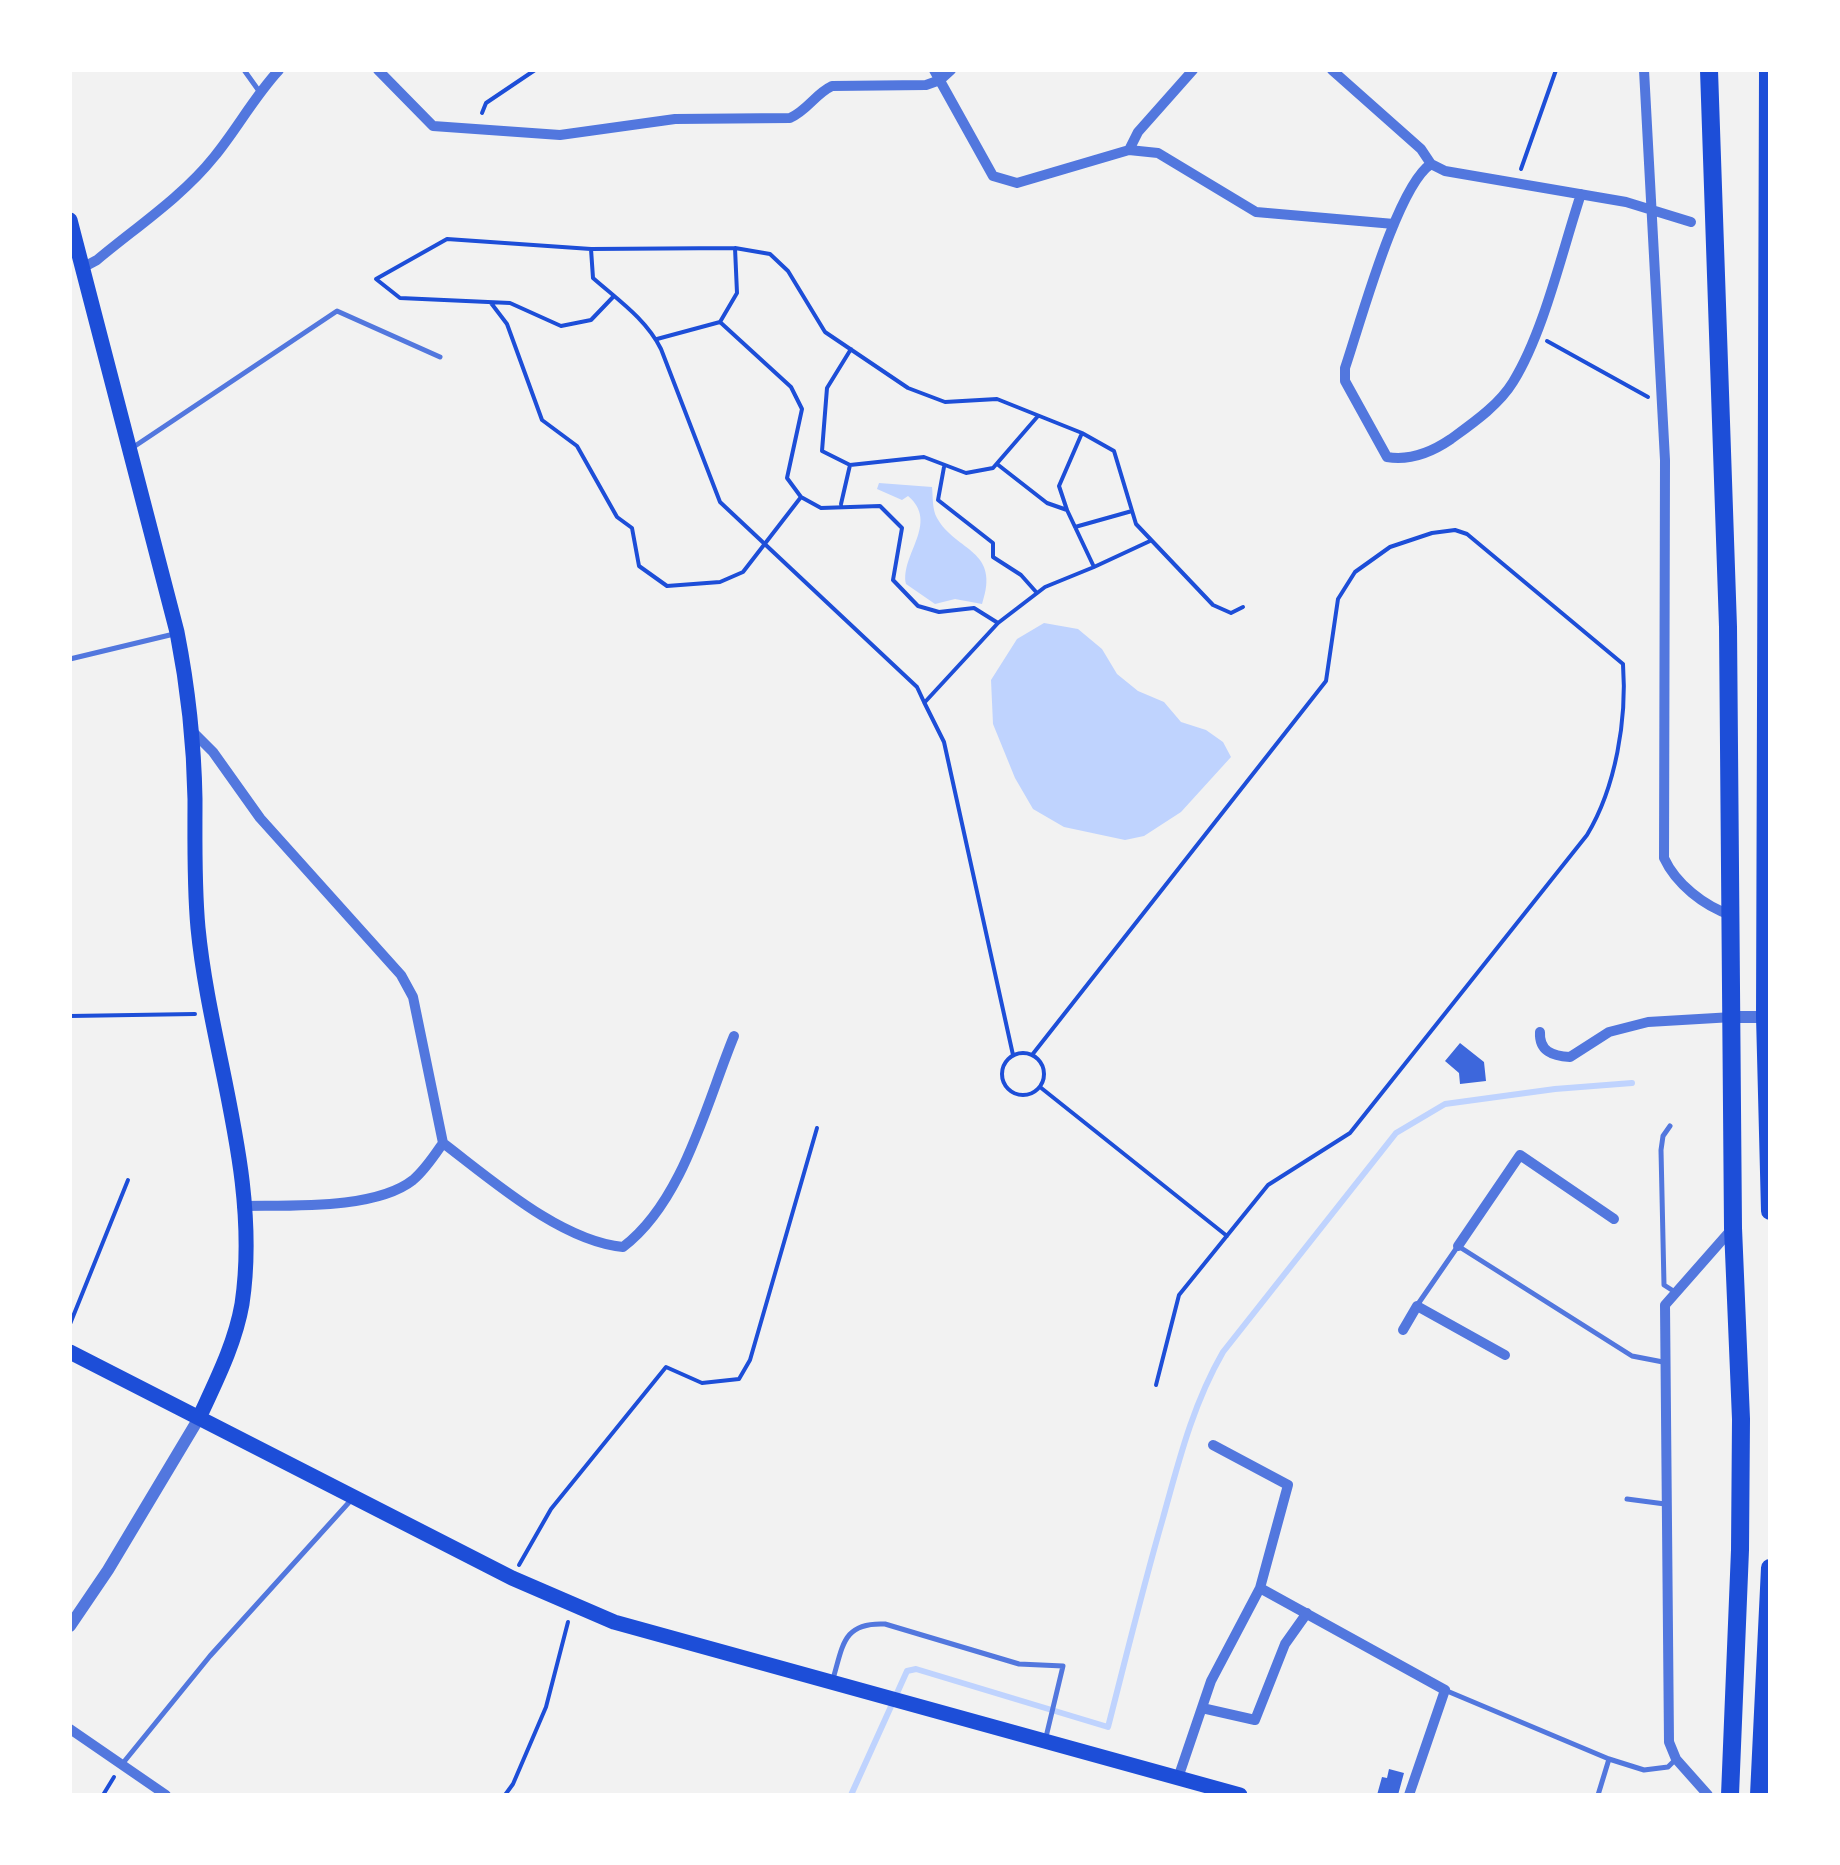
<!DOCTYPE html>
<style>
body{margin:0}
#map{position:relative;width:1840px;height:1865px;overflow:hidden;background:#f2f2f2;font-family:"Asap Condensed",sans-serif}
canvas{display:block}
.frame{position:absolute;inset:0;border:72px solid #fff;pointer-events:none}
</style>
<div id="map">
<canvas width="1840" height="1865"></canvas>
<div class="frame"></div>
</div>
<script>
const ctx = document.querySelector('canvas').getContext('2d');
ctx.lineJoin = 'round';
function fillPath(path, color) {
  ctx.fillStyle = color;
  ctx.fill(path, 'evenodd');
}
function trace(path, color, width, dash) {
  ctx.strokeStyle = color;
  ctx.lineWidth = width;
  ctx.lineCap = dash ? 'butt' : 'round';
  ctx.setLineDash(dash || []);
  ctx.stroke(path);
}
fillPath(new Path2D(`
 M879,483l53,4c1,9 0,23 5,31 19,34 64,31 45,86l-27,-5 -20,5 -29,-20c-6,-29 34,-61 2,-88l-6,4 -25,-11z
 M1044,623l34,6 24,20 15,25 21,17 26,11 17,20 25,8 17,12 8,15 -50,55 -37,24 -19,4 -61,-13 -31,-18 -18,-31 -22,-54 -2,-44 26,-41z`), '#bfd3fe');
trace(new Path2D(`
 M851,1795l56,-124 9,-2 192,58c18,-70 35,-140 55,-209 16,-58 30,-114 60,-166l173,-219 49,-29 110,-15 77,-6`), '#bfd3fe', 6);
fillPath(new Path2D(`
 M1460,1043l24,19 2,19 -26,3 -1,-11 -14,-12z
 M1389,1769l15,4 -6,22h-21l5,-18 5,1z`), '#3d67dc');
trace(new Path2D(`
 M482,113l4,-10 49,-33
 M1521,169l35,-99
 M735,248l35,6 18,17 37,61 83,56 37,14 52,-3 85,34 32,18 22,73 77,81 18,8 12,-6
 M591,249l144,-1 2,45 -17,29
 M614,296l-23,24 -30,6 -51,-23 -110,-5 -24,-19 71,-40 144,10 2,29c25,22 53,41 68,71l59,153 197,185 7,15 20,40 69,313
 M491,303l16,21 35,96 35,26 40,71 15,11 7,38 28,20 53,-4 23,-10 58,-75 -14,-19 15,-69 -11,-22 -71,-65 -63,17
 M1547,341l101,56
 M851,349l-24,39 -5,63 28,14 74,-8 42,16 27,-5 45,-52
 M997,464l50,39 20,7 -8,-24 23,-53
 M944,467l-6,33 55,43v14l28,18 16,18
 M801,497l20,11 59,-2 22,22 -9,52 25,26 21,6 35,-4 24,15
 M841,504l9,-39
 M1067,510l27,57 56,-26
 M1075,527l57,-16
 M925,702l73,-79 47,-36 49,-20
 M70,1016l125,-2
 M1002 1074a21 21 0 1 1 42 0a21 21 0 1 1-42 0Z
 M1032,1055l294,-374 12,-82 17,-27 35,-25 42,-14 23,-3 12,4 156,130c4,55 -7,123 -36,171l-237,298 -82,52 -89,110 -23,90
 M1040,1087l187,149
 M70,1324l58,-144
 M519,1565l32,-56 115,-142 36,16 37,-4 11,-19 67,-232
 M103,1795l11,-18
 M505,1795l8,-11 33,-77 22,-85`), '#1d4ed8', 4);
trace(new Path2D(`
 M244,70l15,21
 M132,448l205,-137 103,46
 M70,659l104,-25
 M1670,1126l-7,10 -2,14 3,135 11,7
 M1418,1304l40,-58 174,110 31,6
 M1627,1499l38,5
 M833,1679c10,-34 10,-57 52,-55l134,40 44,2 -17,71
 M1447,1691l162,68 35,11 24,-3 8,-8
 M123,1763l87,-107 142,-157
 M1598,1795l11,-36`), '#5277de', 5);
trace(new Path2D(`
 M378,70l55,56 127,9 115,-16 115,-1c18,-8 25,-24 42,-32l94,-1 14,-5 11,-10
 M934,70l59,106 24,7 112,-33 29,3 98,59 138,12
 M1332,70l89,79 10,15 14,7 181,31 65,20
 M1644,70l21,390 -1,398c12,26 40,48 67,57
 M1129,150l9,-18 55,-62
 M1431,164c-34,22 -71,160 -86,204v13l42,76c23,4 45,-5 64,-18 22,-16 48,-34 62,-57 31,-50 49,-131 68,-188
 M82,268l15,-8c38,-32 85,-63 117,-103 23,-28 40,-60 65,-87
 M193,732l20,20 47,66 141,157 12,22 30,146c-9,13 -18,27 -30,37 -38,30 -124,25 -171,26
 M1540,1032c-1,19 12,24 30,25l39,-25 39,-10 85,-5
 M443,1143c50,38 118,98 180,104 60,-45 83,-143 111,-211
 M1458,1246l62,-91 94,64
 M1403,1330l14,-24 88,49
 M1260,1588l185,102 -36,105
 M1202,1708l53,12 30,-76 22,-31
 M70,1729l96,66
 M1178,1778l33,-97 49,-93 28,-103 -75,-40
 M1708,1795l-32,-36 -7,-17 -4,-437 66,-75`), '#5277de', 10);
trace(new Path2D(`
 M1733,1017h37
 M70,1626l38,-56 91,-152`), '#5277de', 12);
trace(new Path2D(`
 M70,220l107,412c11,56 17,110 18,167 0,43 -1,86 3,129 12,124 63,249 44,376 -7,40 -26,77 -43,114
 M70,1352l442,226 102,44 626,173`), '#1d4ed8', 15);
trace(new Path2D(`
 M1709,70l19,557 5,601 8,191 -1,131 -10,245
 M1768,70l-3,946 5,195
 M1759,1795l11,-227`), '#1d4ed8', 18);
</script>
